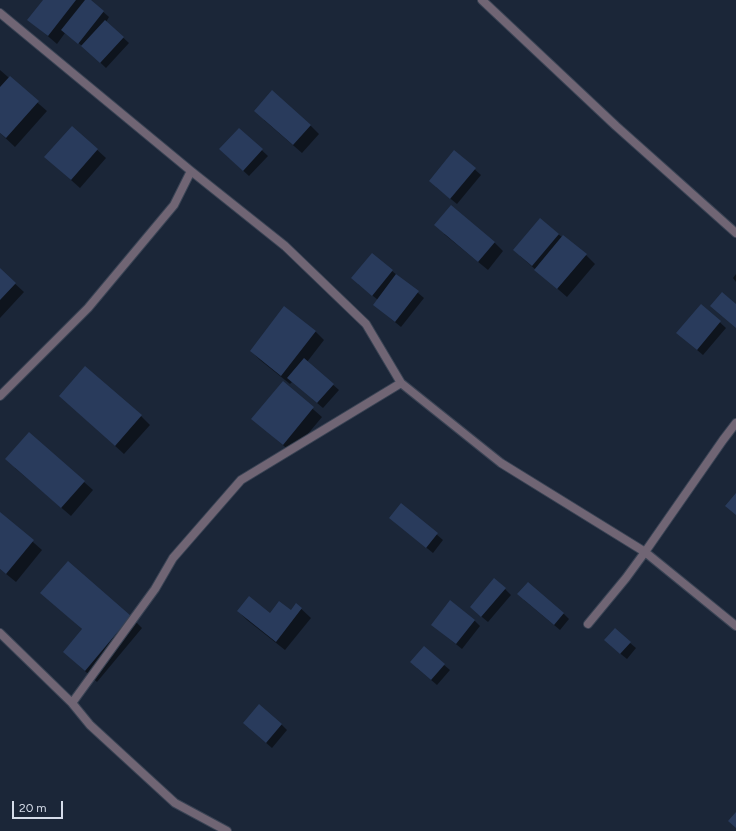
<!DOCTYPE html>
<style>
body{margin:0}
#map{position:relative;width:736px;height:831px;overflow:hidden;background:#1b2638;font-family:Figtree,sans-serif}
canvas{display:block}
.scale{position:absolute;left:12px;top:801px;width:51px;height:18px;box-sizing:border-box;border:2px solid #d5dce9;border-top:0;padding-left:5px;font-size:12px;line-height:14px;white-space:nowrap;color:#d5dce9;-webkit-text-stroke:3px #1b2638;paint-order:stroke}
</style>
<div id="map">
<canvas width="736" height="831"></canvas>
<div class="scale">20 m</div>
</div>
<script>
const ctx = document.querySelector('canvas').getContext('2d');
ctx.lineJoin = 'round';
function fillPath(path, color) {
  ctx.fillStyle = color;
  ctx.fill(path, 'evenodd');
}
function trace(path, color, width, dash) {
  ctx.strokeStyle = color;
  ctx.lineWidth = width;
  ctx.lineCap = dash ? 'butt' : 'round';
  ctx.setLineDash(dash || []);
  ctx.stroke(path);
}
fillPath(new Path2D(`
 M44,0h47v1l18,16 -3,5 23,21 -23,25 -21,-20 -20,-15 -8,11 -28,-24z
 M0,70l47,41 -32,36 -15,-14z
 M264,120l46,5 9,9 -17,19z
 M72,127l34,31 -26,30 -35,-31z
 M239,129l29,27 -19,20 -23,-21z
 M454,151l27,24 -24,29 -21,-17z
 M444,234l50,8 9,9 -15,19z
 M558,234l28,21 9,9 -28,33 -47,-41z
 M372,254l52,44 -23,29 -27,-22 4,-5 -20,-16z
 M0,270l24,22 -24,26z
 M736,274v8l-3,-4z
 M701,305l25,23 -23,27 -19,-16z
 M315,331l9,9 -17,22 32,28 -16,18 -31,-26 -2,2 -30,-24 -9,-9z
 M283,383l39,34 -30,36 -39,-34z
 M60,396l81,20 9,9 -26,29z
 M15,468l69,14 9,8 -22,26z
 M402,505l41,35 -10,13 -36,-29z
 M0,513l42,37 -26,32 -16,-13z
 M505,589l6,6 -23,27 -11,-9z
 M42,593l89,24 11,11 -45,54 -33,-30 19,-22z
 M524,600l40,14 5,5 -9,11z
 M297,605l14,13 -26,32 -38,-30 -9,-9 32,3 21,-2z
 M474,620l6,6 -18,23 -30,-24z
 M630,643l6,5 -9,11 -16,-13z
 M444,665l6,5 -13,15 -20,-17z
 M281,724l6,6 -15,18 -22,-19z`), '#0007');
fillPath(new Path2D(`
 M43,0h33l-28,36 -21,-16z
 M85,0h6l13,11 -26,33 -17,-14z
 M105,20l19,17 -24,26 -19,-17z
 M10,76l29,25 -33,37 -6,-5v-46z
 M272,90l39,35 -18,20 -39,-34z
 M72,126l26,23 -27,31 -27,-23z
 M239,128l24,21 -20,22 -24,-22z
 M454,150l22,18 -26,31 -21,-18z
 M451,205l44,37 -17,20 -44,-37z
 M540,218l19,16 -27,32 -19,-16z
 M563,235l24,19 -30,35 -23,-19z
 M372,253l21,17 -21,26 -21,-18z
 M0,268l16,15 -16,17z
 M396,274l23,17 -24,31 -22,-17z
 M722,292l14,12v24l-26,-22z
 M701,304l20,17 -24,29 -21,-17z
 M284,306l32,25 -35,45 -31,-25z
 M304,358l30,26 -17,19 -30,-25z
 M85,366l57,49 -27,31 -56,-50z
 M283,381l31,26 -31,38 -32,-26z
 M29,432l56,49 -24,27 -56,-49z
 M736,493v22l-11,-9z
 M401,503l37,30 -12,15 -37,-30z
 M0,512l34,28 -28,34 -6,-5z
 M68,561l63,55 -46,55 -22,-19 19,-23 -42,-36z
 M494,578l12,10 -25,29 -11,-10z
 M528,582l36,31 -10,12 -37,-31z
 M249,596l21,17 9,-12 12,9 5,-7 6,5 -26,34 -39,-31z
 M450,600l25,20 -19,24 -25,-19z
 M615,628l16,14 -11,12 -16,-14z
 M424,646l21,18 -14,16 -21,-18z
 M259,704l23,20 -16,19 -23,-20z
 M736,812v16l-8,-7z`), '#293b5c');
const street = new Path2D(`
 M482,0l134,126 120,107
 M0,13l191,158 94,75 81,78 35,59 100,80 144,89 91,74
 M0,396l88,-88 86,-103 17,-34
 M588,624l38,-46 19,-26 78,-112 13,-17
 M0,633l72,70 18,22 85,78 52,28
 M72,703l83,-114 18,-31 68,-78 160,-97`);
trace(street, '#394354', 10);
trace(street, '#706574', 8);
</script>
